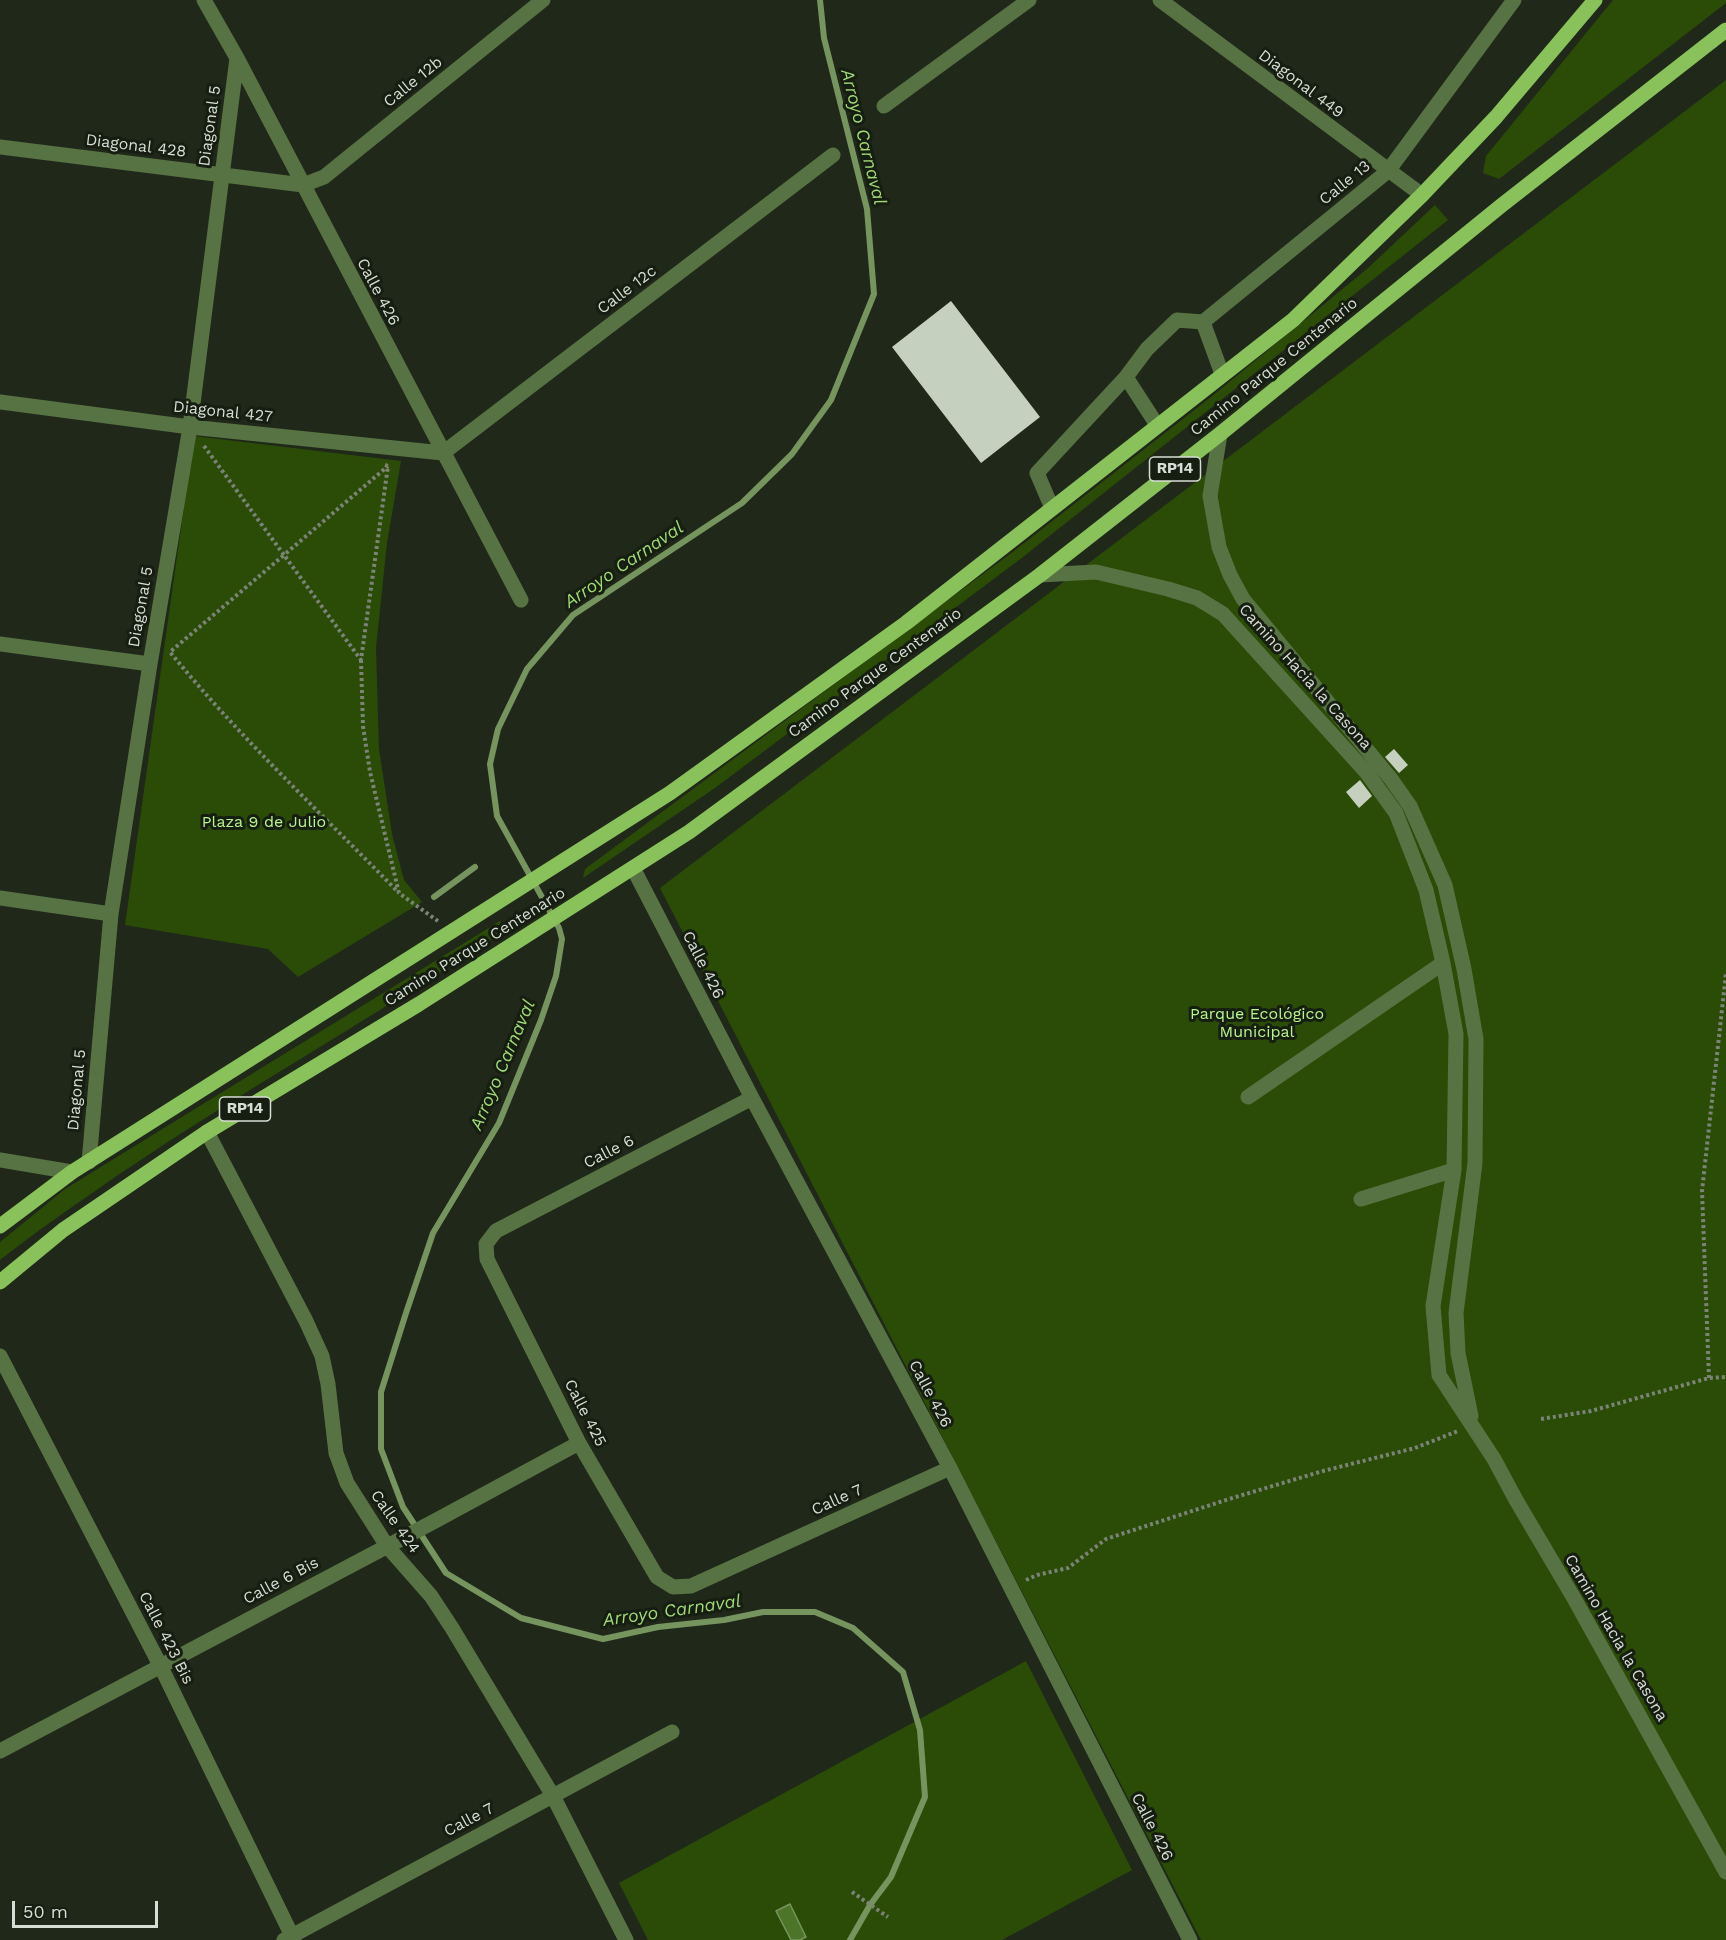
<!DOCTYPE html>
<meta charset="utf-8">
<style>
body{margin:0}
#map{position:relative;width:1726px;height:1940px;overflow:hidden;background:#20281a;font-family:"Work Sans",sans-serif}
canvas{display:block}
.scale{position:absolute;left:12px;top:1901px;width:146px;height:27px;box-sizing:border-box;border:3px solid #d7ddd4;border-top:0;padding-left:8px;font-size:18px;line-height:21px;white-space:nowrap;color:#d7ddd4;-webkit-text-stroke:4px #161e11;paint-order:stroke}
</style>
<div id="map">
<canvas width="1726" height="1940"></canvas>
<div class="scale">50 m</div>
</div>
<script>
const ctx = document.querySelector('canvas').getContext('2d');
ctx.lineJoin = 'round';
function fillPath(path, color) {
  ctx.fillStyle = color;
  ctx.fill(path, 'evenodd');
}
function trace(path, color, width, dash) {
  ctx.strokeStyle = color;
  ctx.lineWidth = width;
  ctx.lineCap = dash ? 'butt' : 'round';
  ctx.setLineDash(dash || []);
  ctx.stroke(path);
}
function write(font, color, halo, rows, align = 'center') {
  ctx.font = font + ' "Work Sans",sans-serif';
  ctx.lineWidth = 6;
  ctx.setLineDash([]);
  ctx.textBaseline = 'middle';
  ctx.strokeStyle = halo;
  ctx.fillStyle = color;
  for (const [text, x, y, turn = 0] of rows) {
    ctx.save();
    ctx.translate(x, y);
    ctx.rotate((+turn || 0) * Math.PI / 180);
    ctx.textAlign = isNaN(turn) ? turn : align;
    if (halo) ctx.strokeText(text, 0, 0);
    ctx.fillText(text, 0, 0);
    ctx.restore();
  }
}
fillPath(new Path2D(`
 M1613,0h113v3l-227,176 -16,-6 3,-17z
 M1726,80v1860h-525l-541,-1052z
 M1435,205l13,15 -425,337 -308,231 -132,90 2,-9 429,-318 197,-154 157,-129z
 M194,436l207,25 -14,82 -11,105 3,101 13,85 12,46 18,22 -124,75 -30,-28 -143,-24z
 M500,921l4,10c-127,84 -260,159 -386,244 -40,28 -80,55 -118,85v-18l65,-53z
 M1026,1661l106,209 -130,70h-354l-29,-57z`), '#2a4c06');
const water = new Path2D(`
 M790,1904l16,33 -6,3h-9l-15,-29z`);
fillPath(water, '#4c752a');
trace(water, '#76945d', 1.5);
trace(new Path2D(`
 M820,0l4,38 43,171 7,85 -43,106 -39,54 -50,49 -169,112 -46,54 -29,60 -8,35 7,52 62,112 3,11 -6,37 -15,44 -42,103 -66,110 -27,80 -25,79v57l22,58 43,66 75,45 82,21 55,-12 66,-7 39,-8h52l38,16 50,44 17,58 5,67 -34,80 -21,28 -20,35
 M434,897l41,-30`), '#76945d', 6);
fillPath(new Path2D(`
 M951,301l89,116 -59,46 -89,-116z
 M1394,749l14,16 -9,8 -14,-16z
 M1360,780l12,16 -13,12 -13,-16z`), '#c5d0be');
trace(new Path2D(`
 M204,446l80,109 104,-89
 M385,465l3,1 -27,194 -77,-105 -114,97c70,86 152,162 229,241
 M361,660l2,66 7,46 29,121 39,28
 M1709,1378l-7,-187 24,-218
 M1541,1419l50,-8 118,-33 17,-1
 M1026,1580l11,-5 31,-7 38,-29 123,-40 94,-28 92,-23 43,-17
 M852,1892l36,25`), '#7c8377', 4, [3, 3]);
trace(new Path2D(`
 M204,0l33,58 284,542
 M1160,0l262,195
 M884,106l145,-106
 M0,147l303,38 21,-8 219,-177
 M1222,374l-19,-52 185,-151 126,-171
 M0,402l190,25 253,26 390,-298
 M1157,425l-31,-48 21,-28 30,-29 26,2
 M1220,434l-10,62 9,51 11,28 13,24 148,180 19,27 35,79 19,84 12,70 -1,124 -19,150 2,40 13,63
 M1052,508l-15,-35 89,-96
 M1040,575l56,-3 72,17 29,9 26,16 144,159 29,40 30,77 17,73 13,71 -2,136 -21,136 6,69 55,84 22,41 59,100 151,272
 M0,644l150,20
 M633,868l119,230 198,370 240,472
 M0,898l111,16
 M1248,1097l195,-134
 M752,1098l-256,133 -10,13 1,15 92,184 78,134 16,10 18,-1 259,-118
 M207,1132l99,189 16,35 6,28 8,69 11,30 40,63 44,50 21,32 101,168 73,144
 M0,1160l72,12
 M89,1162l22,-248 39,-250 40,-237 47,-369
 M1361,1199l93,-29
 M0,1356l160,309 134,275
 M0,1751l435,-230 144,-78
 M284,1940l388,-208`), '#587343', 15);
trace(new Path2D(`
 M0,1226l72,-54 598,-379 236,-170 387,-303 129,-125 74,-78 99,-117
 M0,1282l63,-52 144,-98 212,-128 270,-172 351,-257 180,-141 282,-229 224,-175`), '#89c25b', 15);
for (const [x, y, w] of [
 [1175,469,51],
 [245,1109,51]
]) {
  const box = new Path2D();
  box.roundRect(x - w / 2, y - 12, w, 24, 4.5);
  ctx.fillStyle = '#161e11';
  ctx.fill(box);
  trace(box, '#d7ddd4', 1.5);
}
write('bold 15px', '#d7ddd4', null, [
 ["RP14",1175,469],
 ["RP14",245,1109]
]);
write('16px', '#d7ddd4', '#161e11', [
 ["Calle 12b",413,82,-39],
 ["Diagonal 449",1301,84,37],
 ["Diagonal 5",210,126,-82],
 ["Diagonal 428",136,146,7],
 ["Calle 13",1345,183,-39],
 ["Calle 12c",627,290,-37],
 ["Calle 426",378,292,62],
 ["Camino Parque Centenario",1274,367,-39],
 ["Diagonal 427",223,412,6],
 ["Diagonal 5",141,607,-80],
 ["Camino Parque Centenario",875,673,-36],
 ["Camino Hacia la Casona",1305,677,48],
 ["Camino Parque Centenario",475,947,-32],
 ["Calle 426",703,965,63],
 ["Diagonal 5",77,1090,-85],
 ["Calle 6",609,1152,-27],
 ["Calle 426",930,1394,62],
 ["Calle 425",585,1413,63],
 ["Calle 7",837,1500,-24],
 ["Calle 424",395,1522,55],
 ["Calle 6 Bis",281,1581,-28],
 ["Calle 423 Bis",166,1638,63],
 ["Camino Hacia la Casona",1616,1638,60],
 ["Calle 7",469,1820,-28],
 ["Calle 426",1152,1827,63]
]);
write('16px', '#b9f38d', '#161e11', [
 ["Plaza 9 de Julio",264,822],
 ["Parque Ecológico",1257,1014],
 ["Municipal",1257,1032]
]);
write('italic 18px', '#a0da75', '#161e11', [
 ["Arroyo Carnaval",863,137,76],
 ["Arroyo Carnaval",624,565,-34],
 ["Arroyo Carnaval",503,1065,-67],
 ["Arroyo Carnaval",672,1611,-8]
]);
</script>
